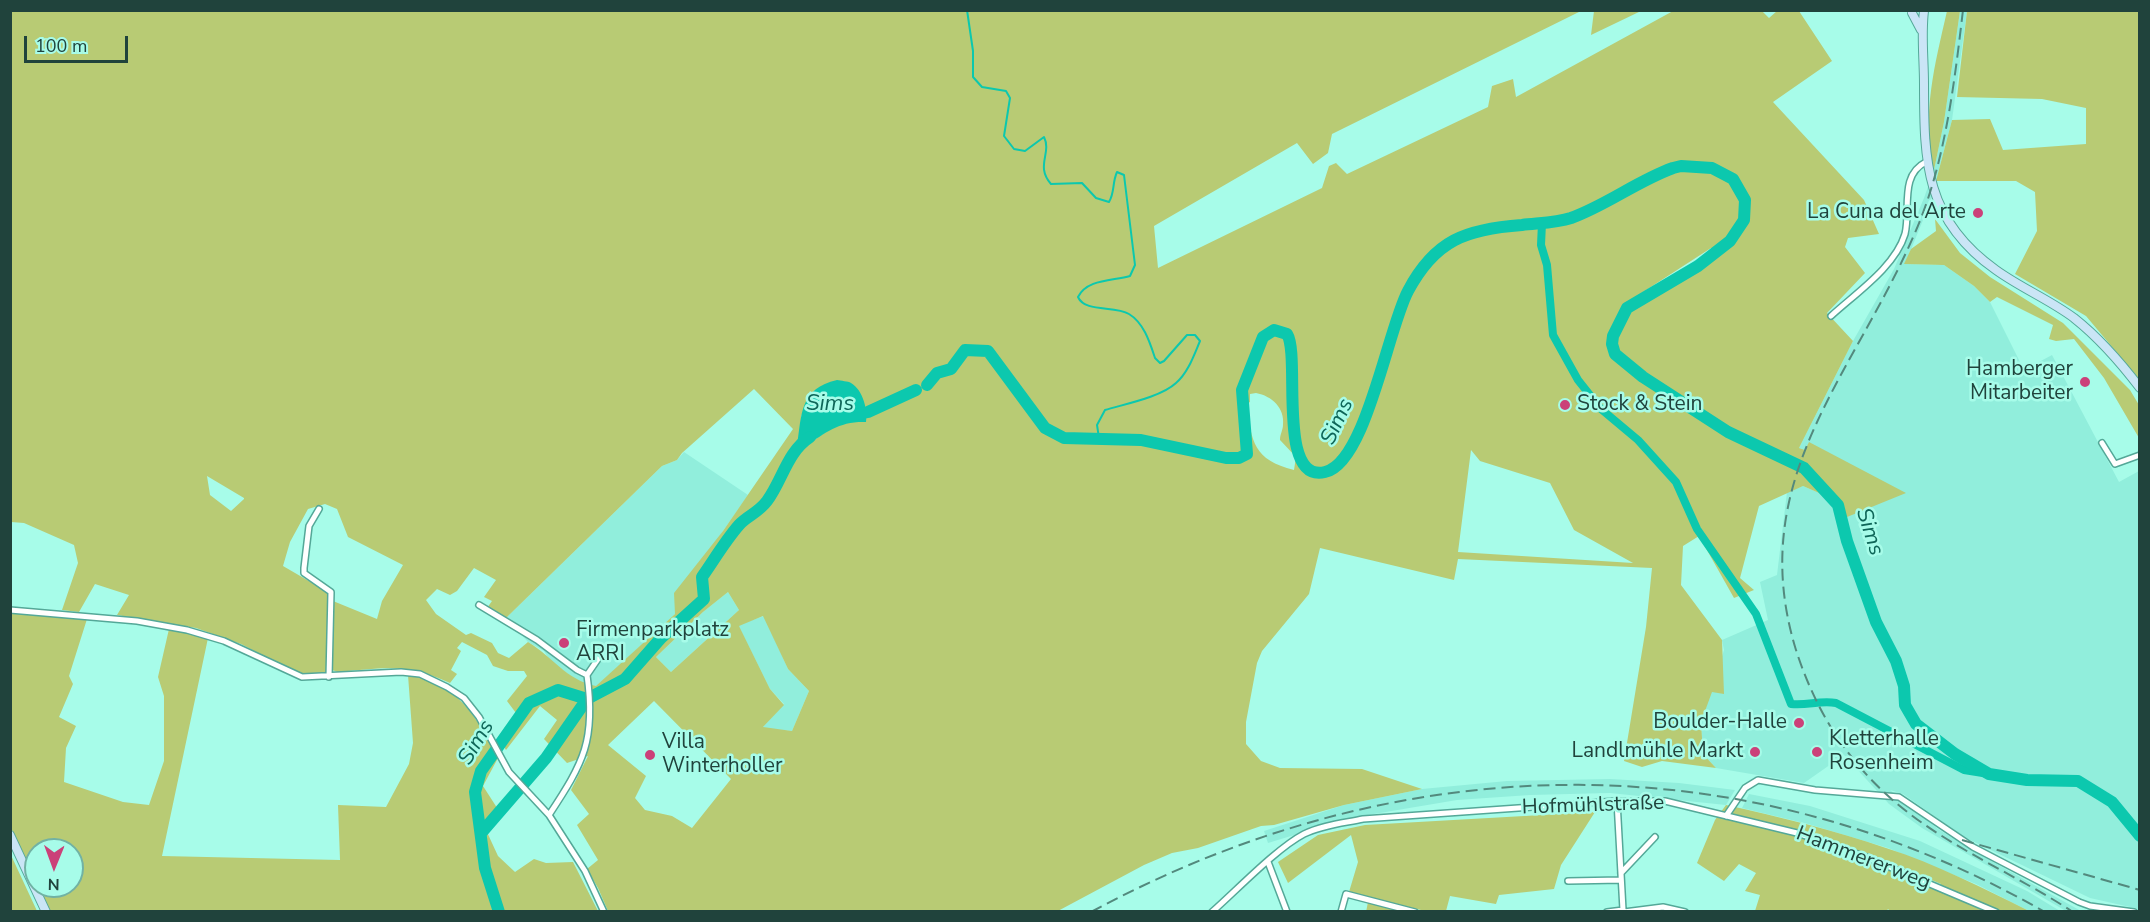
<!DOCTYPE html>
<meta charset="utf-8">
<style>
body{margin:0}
#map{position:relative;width:2150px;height:922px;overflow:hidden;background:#a7fce9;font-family:"Nunito Sans",sans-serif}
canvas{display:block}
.frame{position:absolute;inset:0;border:12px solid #20433c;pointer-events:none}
.north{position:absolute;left:24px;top:838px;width:60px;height:60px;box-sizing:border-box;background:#a7fce9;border:2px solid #71b2a4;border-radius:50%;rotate:181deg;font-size:16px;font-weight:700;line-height:24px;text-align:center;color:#20433c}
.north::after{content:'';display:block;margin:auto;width:21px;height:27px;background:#cb4179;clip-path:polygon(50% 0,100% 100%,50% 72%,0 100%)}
.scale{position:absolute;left:24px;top:36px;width:104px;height:27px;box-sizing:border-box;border:3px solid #20433c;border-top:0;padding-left:8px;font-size:18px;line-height:21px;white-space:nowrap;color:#20433c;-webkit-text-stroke:4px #a7fce9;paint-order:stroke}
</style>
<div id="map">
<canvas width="2150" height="922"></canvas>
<div class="frame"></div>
<div class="north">N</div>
<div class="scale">100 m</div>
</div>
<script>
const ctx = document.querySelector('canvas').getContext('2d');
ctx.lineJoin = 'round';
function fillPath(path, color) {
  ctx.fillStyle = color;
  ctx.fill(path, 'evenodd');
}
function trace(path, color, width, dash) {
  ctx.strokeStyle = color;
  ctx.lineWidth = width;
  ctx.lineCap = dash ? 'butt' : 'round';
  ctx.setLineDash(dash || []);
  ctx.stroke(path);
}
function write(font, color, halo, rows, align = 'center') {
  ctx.font = font + ' "Nunito Sans",sans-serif';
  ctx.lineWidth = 5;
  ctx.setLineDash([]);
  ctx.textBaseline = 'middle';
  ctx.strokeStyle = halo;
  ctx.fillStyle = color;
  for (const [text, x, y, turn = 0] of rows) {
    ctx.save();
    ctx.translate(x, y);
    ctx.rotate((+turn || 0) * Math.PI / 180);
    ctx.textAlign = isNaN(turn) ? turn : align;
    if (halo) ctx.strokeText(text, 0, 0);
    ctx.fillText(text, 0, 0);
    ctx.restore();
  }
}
fillPath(new Path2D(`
 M1960,11h7l-15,109 -22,83 -25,61 39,1 30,21 16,16 34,68 28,-15 67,127 20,-11v438l-49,-11 -126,-61 -61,-43 -13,-4 48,39 37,23 106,59h-15l-144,-83 -33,-24 -45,-49 -40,28 -88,-15 -13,-14 -2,-32 23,-72 -2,-10 46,-20 -8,-38 17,-7 10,-83 16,-6 16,7 28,24 -38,-74 -4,7 -6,-2 54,-107 41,-72 30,-71 10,-28 10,-48z
 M684,452l64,43 -25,36 -48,83 -79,73 -15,-4 -31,-22 -6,-10 -16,-9 -22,-24 156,-152 15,-6z
 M728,592l11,18 -68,62 -15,-15 47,-45z
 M764,616l24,53 21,22 -17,40 -30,-3 22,-24 -14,-15 -32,-64z
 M1610,779l69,4 56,7 -9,15 -116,-12 -80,2 -73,5 -107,18 -82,25 -4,-12 80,-26 78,-16 85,-8z
 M1749,794l61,12 110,35 107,50 33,20h-31l-53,-27 -88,-36 -80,-24 -66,-16z`), '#91eedc');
fillPath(new Path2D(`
 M11,10l1570,1 -249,123 -4,19 -15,11 -16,-21 -143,83 4,42 164,-80 7,-22 7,-3 11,11 141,-67 4,-21 21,-7 3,18 157,-86h89l7,7 8,-7h22l33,50 -59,41 91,98 15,34 -31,4 -3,9 20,26 -38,40 26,28 -54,107 6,2 4,-8 97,51 -59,24 -28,-24 -16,-7 -44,20 -19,72 14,12 -20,8 -35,-62 -16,10 -2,39 41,55 2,54 -12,-2 -11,30 2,32 13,14 -54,-7 -20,6 -18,-6 22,-134 6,-59 -194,-9 -4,21 -134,-32 -11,46 -47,57 -5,12 -11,59v22l15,17 19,7 82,1 60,20 -78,16 -70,20 -13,1 -63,22 -26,5 -28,12 -88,47 -448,-1 -10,-23 -11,-19 11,-9 -21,-35 12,-11 -18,-24 17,-34 -21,7 -23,-24 13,-19 -17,-14 -34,44 -8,-13 18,-24 -9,-12 20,-25 -3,-5h-16l-15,-5 -6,-11 -25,-13 -5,6 4,3 -10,19 6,4 -7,9c-45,-20 -64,-15 -112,-11l-6,-2 1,-69 44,18 5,-18 21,-36 -55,-28 -11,-28 -12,-5 -17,5 -18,33 -7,24 43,25 3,8 -1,68 -3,6 -26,1 -58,-30 -45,-16 -79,-13 12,-20 -34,-11 -16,28 -17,-2 16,-47 -4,-18 -50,-22 -13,-1zM1711,248l-1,5c-13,11 -54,44 -70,41zM754,389l39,40 -70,102 -49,62 1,21 -79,72c-30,-6 -44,-30 -68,-44l-19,16 -11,-5 -6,-10 -21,-10 -5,2 -30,-21 -10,-14 11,-11 13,6 7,-4 17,-23 22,12 -12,17 8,4 -5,7 19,10 156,-152 15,-6 5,-7zM810,391l37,30 -19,9 -22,16 -5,-29zM1256,393c16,3 29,15 27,32 0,5 -3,9 -3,15l16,17 -2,13c-40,-10 -43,-28 -47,-66l3,-2v-8zM1471,450l9,11 70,22 24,47 59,33 -175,-11zM207,476l37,22v1l-13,12 -21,-16zM728,592l11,18 -68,62 -15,-15 47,-45zM763,616l25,53 21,22 -17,40 -29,-4 21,-22 -14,-16 -31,-63zM654,701l77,78 -39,49 -20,-12 -27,-6 -10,-12 11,-22 -38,-31z
 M1594,11v-1l47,1 -50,24z
 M1947,11h13l-16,111 -10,48c-13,-55 1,-106 13,-159z
 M1967,11h172v368l-53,-63 -71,-42 22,-43 -2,-39 -19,-11h-80l16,-61 38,-1 13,31 83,-6v-36l-44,-9 -85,-2z
 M1935,219l25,34 30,24 73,46 67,67 9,15v33l-35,-60 -30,-39 -18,2 -7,-2 4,-14 -56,-28 -7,5 -16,-16 -30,-21 -40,-1 7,-15 25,-18z
 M10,613l77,6 -18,57 4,8 -14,33 17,9 -10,22 -2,34 59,20 26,3 15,-44v-65l-6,-19 11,-48 39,9 -46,218 178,4 -2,-55 48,2 23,-43 4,-21 -5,-68c49,7 69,42 90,83l-15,28 18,28 -15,16 12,26 17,16 19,-13 12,4 27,-1 25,49h-548l-11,-25h33v-36h-36v29l-25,-51z
 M1726,805c54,12 108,25 160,43 50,16 97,40 143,63l-138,1 -3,-3 -2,3 -131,-1 5,-16 -15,-4 11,-18 -17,-9 -15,17 -27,-18 18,-43zM1868,853l73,31 -1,6 -76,-31z
 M1595,812l-34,53 -7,24 -55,6 -3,9 -46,-8 -4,15h-21l-76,-19 9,-30 -7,-27 -63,48 -10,-21 40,-27 47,-10z
 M10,853l27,58h-26z
 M1368,902l37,10h-39z`), '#b8cb74');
fillPath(new Path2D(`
 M837,380c4,1 11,1 14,3 12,7 17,27 15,39 -26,-1 -40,10 -60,24h-9c5,-34 3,-57 40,-66z`), '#0cc8ae');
trace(new Path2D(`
 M967,10l6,41v26l9,10 24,4 4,7 -6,38 10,13 11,2 19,-14c8,16 -9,29 7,47l31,-1 14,15 13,4c6,-10 3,-19 8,-30l7,3 11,90 -5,11c-18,5 -43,3 -52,21 7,16 37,8 51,17 15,9 21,29 26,44l5,5 4,-2 23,-26h8l5,6c-6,14 -12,32 -24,42 -15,14 -51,21 -71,27l-8,15 2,13`), '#0cc8ae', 2);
trace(new Path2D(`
 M1542,223l-1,22 6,20 6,70 25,45 23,29 37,31 38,42 21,47 59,85 35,90c16,2 29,-4 45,-1l128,67 25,4`), '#0cc8ae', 8);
trace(new Path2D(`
 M927,385l10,-12 14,-4 14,-19 23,1 57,77 19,10 77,2 85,18h13l8,-4 -5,-64 21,-53 11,-7 13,4c14,22 -11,149 38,138 41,-9 63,-144 83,-181 27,-51 58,-62 114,-66 16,-2 34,-2 49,-7 36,-13 66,-37 102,-50l8,-2 31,2 21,11 12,21 -1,20 -14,21 -32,25 -71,42 -14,28 -1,8 3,10 28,23 85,55 76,36 34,37 9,36 29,81 20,39 8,25 1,19 11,19 39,30 34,20 38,6 51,1 34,21 28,34
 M854,415l14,-3 48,-22
 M482,832l64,-74 41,-59
 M499,912l-14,-44 -10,-76 6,-21 48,-68 29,-13 29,9 38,-20 36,-41 43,-39 -2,-22c12,-17 23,-36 37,-52 8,-9 19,-12 28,-24 16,-22 20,-49 43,-64`), '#0cc8ae', 12);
const minor = new Path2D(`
 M1831,316c25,-23 64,-49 74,-82 6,-24 -6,-59 21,-72
 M2102,443l13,21 25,-9
 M319,509l-10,17 -5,42v5l27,19 -2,85
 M479,605l58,35 40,30 10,5
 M10,610l127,11 50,9 37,11 78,36 99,-5 19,2 27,13 17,11 15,19 30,55 40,43 36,56 19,41
 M549,815c35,-53 47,-75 38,-140l11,-16
 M1726,816l19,-28 13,-8 57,10 84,7 74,50 106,55 11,4 44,6
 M1268,862l19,50
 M1621,873l34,-36
 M1568,881l53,-1
 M1212,912c25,-22 65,-64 92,-78 18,-9 40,-11 59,-15l254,-18h48l132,32 69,24 130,55
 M1341,912l5,-18 69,18
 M1607,912l16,-2 -6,-109
 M1624,912l39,-5 22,5`);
const secondary = new Path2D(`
 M1924,11c-3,24 0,48 0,73 0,78 1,136 72,186 25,18 54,30 78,48 24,19 47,45 66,70
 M1912,13l9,17
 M10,835l36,77`);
trace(minor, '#54a898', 8);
trace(secondary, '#54a898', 10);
trace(minor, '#fff', 5);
trace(secondary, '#cae5f6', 8);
trace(new Path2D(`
 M1963,10c-9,76 -18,155 -49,225 -62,143 -170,246 -118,415 18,56 47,105 90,144 54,50 126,78 187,118
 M1962,840l178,50
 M1091,912c306,-165 648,-174 954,0`), '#53897d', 2, [12, 6]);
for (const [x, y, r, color] of [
 [1978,213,6,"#cb4179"],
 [2085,382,6,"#cb4179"],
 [1565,405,6,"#cb4179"],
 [564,643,6,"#cb4179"],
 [1799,723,6,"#cb4179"],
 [1755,752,6,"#cb4179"],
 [1817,752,6,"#cb4179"],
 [650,755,6,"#cb4179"]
]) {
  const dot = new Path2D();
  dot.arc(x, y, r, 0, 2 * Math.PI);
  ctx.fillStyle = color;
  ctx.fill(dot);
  trace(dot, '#a7fce9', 2);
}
write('21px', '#20433c', '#a7fce9', [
 ["La Cuna del Arte",1966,213],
 ["Hamberger",2073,370],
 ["Mitarbeiter",2073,394],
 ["Stock & Stein",1577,405,"left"],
 ["Firmenparkplatz",576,631,"left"],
 ["ARRI",576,655,"left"],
 ["Boulder-Halle",1787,723],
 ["Kletterhalle",1829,740,"left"],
 ["Rosenheim",1829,764,"left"],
 ["Villa",662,743,"left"],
 ["Winterholler",662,767,"left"],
 ["Landlmühle Markt",1743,752]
], 'right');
write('21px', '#20433c', '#a7fce9', [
 ["Hofmühlstraße",1593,806,-2],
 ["Hammererweg",1863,859,21]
]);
write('italic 22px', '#0e6658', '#a7fce9', [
 ["Sims",830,405],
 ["Sims",1338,422,-65],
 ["Sims",1869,532,72],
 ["Sims",477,743,-59]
]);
</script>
